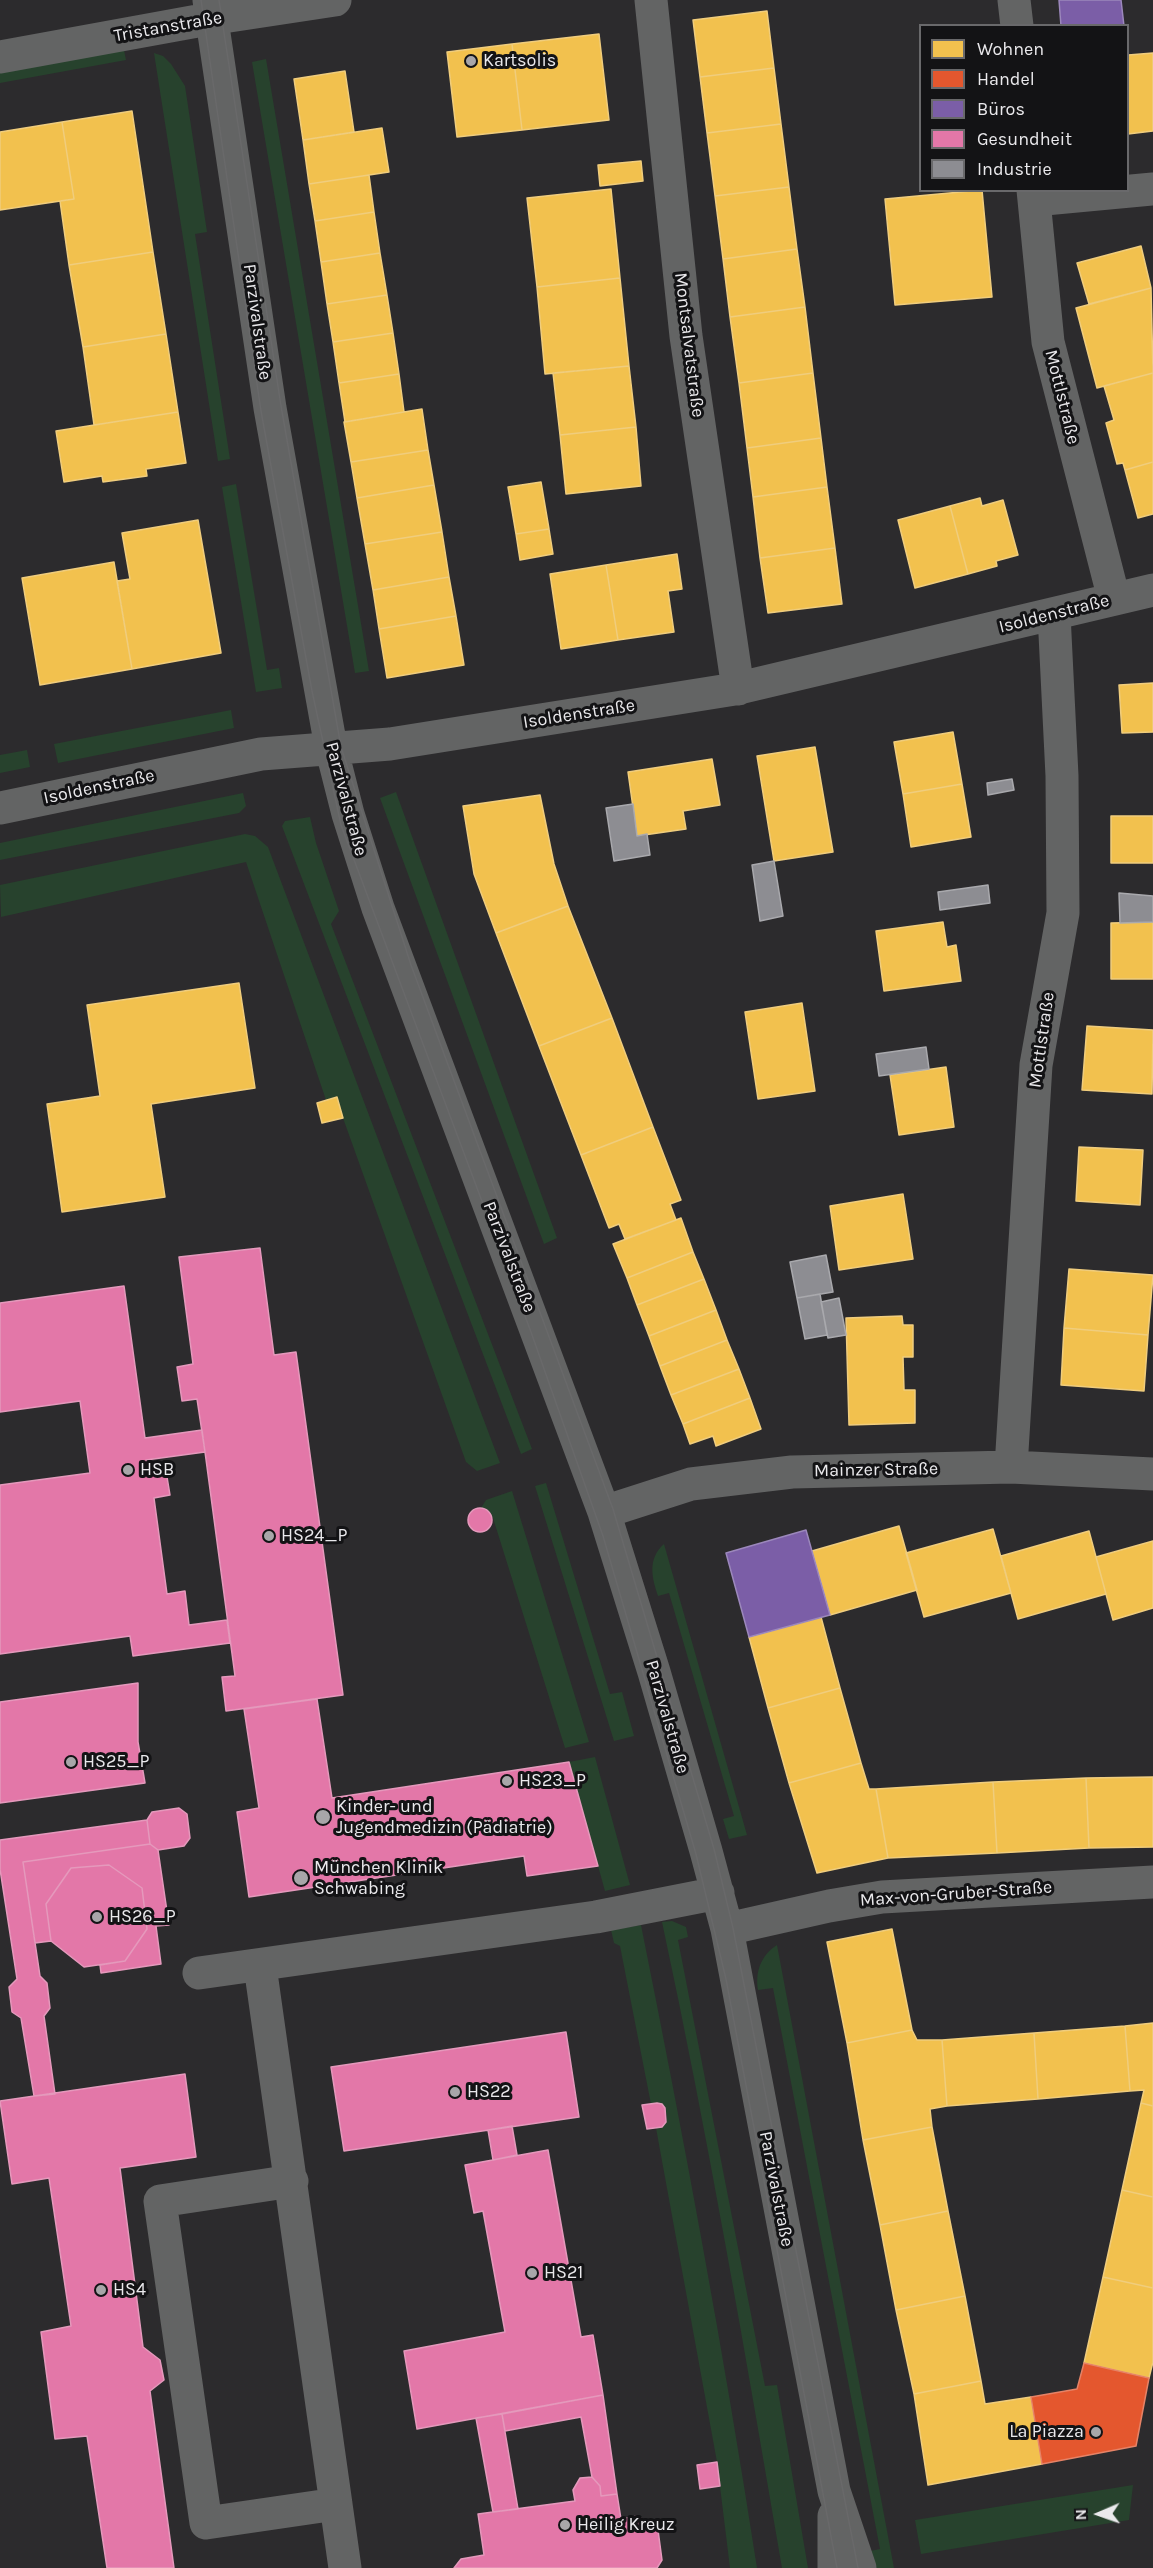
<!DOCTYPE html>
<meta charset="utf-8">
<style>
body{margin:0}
#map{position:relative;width:1153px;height:2568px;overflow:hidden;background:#2c2b2d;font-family:Karla,sans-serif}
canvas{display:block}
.legend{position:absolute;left:919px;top:24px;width:210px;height:168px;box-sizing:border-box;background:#131315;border:2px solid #69696b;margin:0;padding:8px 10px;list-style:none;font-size:18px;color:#eae9ec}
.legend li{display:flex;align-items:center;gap:12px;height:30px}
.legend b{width:30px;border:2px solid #69696b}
.north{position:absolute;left:1069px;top:2484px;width:60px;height:60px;-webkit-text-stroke:4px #131315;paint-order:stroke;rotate:268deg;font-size:16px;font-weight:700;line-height:24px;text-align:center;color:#eae9ec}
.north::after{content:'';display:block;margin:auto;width:21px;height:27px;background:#eae9ec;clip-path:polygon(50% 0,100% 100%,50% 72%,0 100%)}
</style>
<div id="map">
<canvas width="1153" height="2568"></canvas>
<ul class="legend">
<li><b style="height:16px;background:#f2c14e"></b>Wohnen</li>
<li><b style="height:16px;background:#e4572e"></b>Handel</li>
<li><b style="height:16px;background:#7b5ea7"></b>Büros</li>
<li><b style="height:16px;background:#e377a8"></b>Gesundheit</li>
<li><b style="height:16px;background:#8d8d92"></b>Industrie</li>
</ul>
<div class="north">N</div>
</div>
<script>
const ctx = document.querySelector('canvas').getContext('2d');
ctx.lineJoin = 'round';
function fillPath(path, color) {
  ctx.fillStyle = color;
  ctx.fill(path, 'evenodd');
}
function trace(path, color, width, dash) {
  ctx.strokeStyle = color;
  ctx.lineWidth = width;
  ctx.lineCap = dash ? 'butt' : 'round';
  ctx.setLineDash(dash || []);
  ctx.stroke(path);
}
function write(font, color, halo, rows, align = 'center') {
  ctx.font = font + ' Karla,sans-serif';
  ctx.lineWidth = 6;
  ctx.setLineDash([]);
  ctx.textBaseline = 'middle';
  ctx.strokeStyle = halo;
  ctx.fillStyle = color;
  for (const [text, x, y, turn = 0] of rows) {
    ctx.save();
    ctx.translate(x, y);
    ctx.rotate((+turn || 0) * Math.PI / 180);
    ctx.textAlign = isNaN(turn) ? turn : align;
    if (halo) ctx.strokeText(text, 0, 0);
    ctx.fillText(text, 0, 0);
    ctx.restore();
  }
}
fillPath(new Path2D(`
 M124,50l2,10 -126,23v-10z
 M154,53l9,3 8,8 14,22 22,146 -12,2 35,225 -12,2z
 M266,59l103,612 -14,2 -103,-611z
 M236,484l31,186 12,-2 3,20 -26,4 -34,-205z
 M231,710l3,18 -176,35 -4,-19z
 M27,750l3,17 -30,6v-18z
 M396,792l161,446 -13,6 -164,-446z
 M243,793l3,13 -7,7 -239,47v-17z
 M310,817l6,26 23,68 -8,13 201,525 -11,5 -239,-628 3,-5z
 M245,834l10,2 13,11 232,616 -23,8 -11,-9 -123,-344 -17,-18 -80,-238 -245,55 -1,-32z
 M546,1483l64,211 12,-2 12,44 -20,5 -79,-255z
 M512,1491l77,251 -24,6 -72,-230 -5,-7 -7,-3 5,-8z
 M664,1544l83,291 -18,4 -6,-20 11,-3 -65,-223 -11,3c-6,-18 -11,-37 6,-52z
 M595,1757l35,128 -25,6 -36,-129z
 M672,1921l14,6 2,10 -10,3 87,446 12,-1 31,183h-26c-37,-216 -74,-432 -120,-646z
 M641,1925c43,214 83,428 116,643h-27l-13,-106 -61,-334 10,-6 1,-7 -5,-11h-11l-31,-158 -6,-3 -3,-13z
 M777,1945l117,623h-21l-8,-16 15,-3 -107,-561 -15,2c-3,-18 3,-35 19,-45z
 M1133,2485l-4,35 -208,34 -6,-34z`), '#27422d');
const homes = new Path2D(`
 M767,11l7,57 -74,9 -7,-57z
 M599,34l10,86 -87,10 -10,-86z
 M512,44l10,86 -65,7 -10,-85z
 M1153,53v78l-25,3v-79z
 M774,68l7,56 -74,9 -7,-56z
 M345,71l9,61 -51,8 -9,-61z
 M132,111l21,141 -84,13 -9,-64 14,-2 -12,-77z
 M62,122l12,77 -74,11v-78z
 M781,124l8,63 -74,9 -8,-63z
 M382,128l7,44 -80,12 -6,-44z
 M641,161l2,20 -43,5 -2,-21z
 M369,175l5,37 -59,9 -6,-37z
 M789,187l8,62 -74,10 -8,-63z
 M611,189l9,89 -83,9 -10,-89z
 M982,190l10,107 -97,8 -10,-106z
 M374,212l6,41 -59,9 -6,-41z
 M1141,246l10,42 -62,16 -12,-41z
 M797,249l8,58 -75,10 -7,-58z
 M153,252l13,82 -83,13 -14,-82z
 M380,253l7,42 -60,9 -6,-42z
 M620,278l9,88 -84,8 -8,-87z
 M1151,288l2,85 -56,15 -21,-80z
 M387,295l6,38 -60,9 -6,-38z
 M805,307l8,66 -74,10 -9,-66z
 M393,333l6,41 -60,9 -6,-41z
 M166,334l12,78 -84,13 -11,-78z
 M629,366l7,61 -76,8 -7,-62z
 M813,373l8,65 -74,10 -8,-65z
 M1153,373v89l-28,8 -2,-7 -6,1 -11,-41 8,-3 -10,-34z
 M399,374l5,38 -59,10 -6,-39z
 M422,409l6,41 -77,12 -7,-40z
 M178,412l8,51 -40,6 1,7 -44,6 -1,-6 -38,6 -8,-51z
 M636,427l5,59 -75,8 -6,-59z
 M821,438l6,49 -74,10 -6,-49z
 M428,450l6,35 -77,13 -6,-36z
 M1153,462v52l-15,4 -13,-48z
 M541,482l8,47 -33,5 -8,-47z
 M434,485l8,47 -77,12 -8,-46z
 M827,487l8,61 -75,10 -7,-61z
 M980,498l2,8 21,-6 15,55 -22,6 1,5 -29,8 -18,-68z
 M950,506l18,68 -53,14 -17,-68z
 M198,520l23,133 -89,16 -15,-88 13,-2 -8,-46z
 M549,529l4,25 -33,6 -4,-26z
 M442,532l7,45 -76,13 -8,-46z
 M835,548l7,56 -74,9 -8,-55z
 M677,554l5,35 -14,2 6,41 -56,8 -12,-75z
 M114,562l18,107 -92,16 -18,-107z
 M606,565l12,75 -57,9 -11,-75z
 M449,577l7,39 -77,13 -6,-39z
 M456,616l8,49 -77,13 -8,-49z
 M1153,683v49l-31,1 -3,-48z
 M953,732l9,52 -59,10 -9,-52z
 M815,747l18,105 -59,9 -17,-105z
 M712,759l8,46 -37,6 3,18 -49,7 -9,-64z
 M962,784l9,53 -60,10 -8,-53z
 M540,795l14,69 14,42 -72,27 -22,-59 -11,-68z
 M1111,816h42v47h-42z
 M568,906l44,112 -73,28 -43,-113z
 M943,922l4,25 9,-2 5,36 -77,10 -8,-60z
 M1153,922v57h-42v-56z
 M239,983l16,105 -104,16 14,93 -103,15 -15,-108 53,-8 -13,-91z
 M802,1003l13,88 -57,8 -13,-87z
 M612,1018l41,109 -72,28 -42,-109z
 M1087,1026l66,4 -1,64 -70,-4z
 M946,1067l8,60 -55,8 -9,-60z
 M337,1097l6,21 -21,5 -5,-20z
 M653,1127l28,73 -11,4 6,16 -51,19 -6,-15 -10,4 -28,-73z
 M1079,1147l64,3 -3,55 -64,-4z
 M903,1194l10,65 -74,11 -9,-64z
 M681,1218l12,34 -66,26 -14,-34z
 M693,1252l11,27 -67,26 -10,-27z
 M1069,1269l84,6 -5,60 -84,-7z
 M704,1279l12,31 -67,26 -12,-31z
 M716,1310l11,30 -67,26 -11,-30z
 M902,1316l1,9h10v32h-10l1,33h11v33l-66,2 -3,-107z
 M1064,1328l84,7 -4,56 -83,-6z
 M727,1340l12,29 -68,26 -11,-29z
 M739,1369l11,29 -67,26 -12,-29z
 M750,1398l11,31 -45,17 -3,-10 -23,8 -7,-20z
 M899,1526l18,64 -87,25 -18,-64z
 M993,1529l18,64 -87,24 -18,-64z
 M1089,1531l17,63 -88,25 -17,-63z
 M1153,1541v67l-40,12 -17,-63z
 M821,1617l19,71 -72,20 -19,-71z
 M840,1688l21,75 -72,20 -21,-75z
 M861,1763l8,26h7l12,69 -71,15 -28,-90z
 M1153,1777v70l-64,1 -3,-70z
 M1086,1778l3,70 -92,5 -4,-71z
 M993,1782l4,71 -109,5 -12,-69z
 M892,1929l20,101 -65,13 -20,-101z
 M1153,2023v83l-12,-3 3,-13 -14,1 -5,-65z
 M1125,2026l5,65 -92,8 -4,-66z
 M912,2030l5,10h25l5,66 -17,3 2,18 -69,13 -16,-97z
 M1034,2033l4,66 -91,7 -5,-66z
 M1141,2103l12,3v91l-31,-7z
 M932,2127l16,84 -68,14 -17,-85z
 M1122,2190l31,7v91l-50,-11z
 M948,2211l17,85 -69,14 -16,-85z
 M1103,2277l50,11v74l-4,16 -65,-15z
 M965,2296l16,85 -67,13 -18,-84z
 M981,2381l4,23 46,-7 11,67 -114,21 -14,-91z`);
fillPath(homes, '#f2c14e');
trace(homes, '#f0cd7d', 1.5);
const shops = new Path2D(`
 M1084,2363l65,15 -13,68 -94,18 -11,-67 46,-8z`);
fillPath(shops, '#e4572e');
trace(shops, '#e68367', 1.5);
const offices = new Path2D(`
 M1059,0h62l3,26h-63z
 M806,1530l24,85 -81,22 -23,-84z`);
fillPath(offices, '#7b5ea7');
trace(offices, '#9c88bc', 1.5);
const health = new Path2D(`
 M260,1248l14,107 22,-3 47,343 -117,16 -4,-34 13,-1 -30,-224 -8,-53 -15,2 -5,-34 16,-3 -14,-107z
 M124,1286l21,152 57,-8 3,22 -59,8 1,7 18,-2 5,30 -16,3 13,96 18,-3 4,34 38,-5 3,23 -97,13 -3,-20 -130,18v-169l90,-12 -10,-72 -80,11v-109z
 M468 1520a12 12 0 1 1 24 0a12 12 0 1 1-24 0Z
 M138,1683v59l7,41 -145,20v-101z
 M317,1699l15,99 237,-36 29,104 -71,10 -3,-20 -275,41 -12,-85 22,-4 -15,-99z
 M179,1808l8,6 3,24 -6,8 -26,4 -8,-6 -3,-24 5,-8z
 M147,1820l3,24 -127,18 17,114 7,7 3,25 -6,8 11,78 -21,2 -13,-78 -9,-6 -3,-25 8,-8 -17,-110v-29z
 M150,1844l8,6 11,75 -13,1 5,38 -60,9 -1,-8 25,-4 22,-32 -5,-41 -33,-23 -38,3 -25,36 5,37 -16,2 -12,-81z
 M109,1865l33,23 5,41 -22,32 -41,6 -33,-26 -5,-37 25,-36z
 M566,2032l13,85 -235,34 -13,-84z
 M185,2074l11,83 -76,11 23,179 17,13 4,20 -14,11 24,177h-67l-20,-132 -32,3 -14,-107 30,-6 -22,-148 -37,6 -12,-83z
 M657,2103l5,1 3,4 1,14 -4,5 -15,2 -5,-24z
 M512,2126l5,29 -24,5 -5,-30z
 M548,2150l33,187 12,-2 10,60 -186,34 -13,-78 101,-19 -22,-121 -9,2 -9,-48z
 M603,2395l14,99 -16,2 -1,-10 -8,-9 -11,-60 -76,14 -3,-17z
 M502,2414l16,95 -25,3 -17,-94z
 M717,2462l3,24 -20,3 -3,-24z
 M592,2477l8,9 1,10 16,-2 4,25 17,-3 20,14 4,30 -5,8h-203l7,-9 23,-4 -6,-41 97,-13 -2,-11 7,-12z`);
fillPath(health, '#e377a8');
trace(health, '#e599bc', 1.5);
const industry = new Path2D(`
 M1012,779l2,11 -26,5 -1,-12z
 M633,804l4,32 10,-2 3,21 -36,6 -8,-53z
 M774,861l9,55 -23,5 -8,-56z
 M988,885l2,18 -50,7 -2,-18z
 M1119,893l34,3v26l-33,1z
 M926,1047l3,22 -50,7 -3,-22z
 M826,1255l7,37 -36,6 -7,-36z
 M820,1294l7,41 -22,4 -8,-41z
 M839,1298l7,37 -18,3 -7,-36z`);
fillPath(industry, '#8d8d92');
trace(industry, '#a9a9ad', 1.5);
trace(new Path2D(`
 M209,0l61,408 61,339 17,67 30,94 226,604 50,160 52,179 21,78 107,562 26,77
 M651,0l35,336 52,353
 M1014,0l3,26
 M0,57l203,-37 132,-20
 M1033,190l15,152 66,257
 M1034,200l119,-11
 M0,808l261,-54 129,-10 345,-55 418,-99
 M1011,1467l25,-402 27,-152 -1,-137 -8,-162
 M604,1512l87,-28 101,-12 219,-5 142,7
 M727,1929l102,-23 53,-9 271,-15
 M260,1966l85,602
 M199,1973l397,-56 122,-24
 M292,2181l-132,20 46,322 130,-19
 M834,2568v-52`), '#636464', 33);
trace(new Path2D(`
 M201,0l60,411 51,280 29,134 190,507 72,204 93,318 30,125 111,589
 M219,0l62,406 60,341 70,218 202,544 101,340 19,79 125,640`), '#69696a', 1.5);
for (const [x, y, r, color] of [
 [471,61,6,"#a8a6a9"],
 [128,1470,6,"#a8a6a9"],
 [269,1536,6,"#a8a6a9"],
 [71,1762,6,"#a8a6a9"],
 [507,1781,6,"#a8a6a9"],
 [323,1817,8,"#a8a6a9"],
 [301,1878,8,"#a8a6a9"],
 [97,1917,6,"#a8a6a9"],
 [455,2092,6,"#a8a6a9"],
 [532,2273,6,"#a8a6a9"],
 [101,2290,6,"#a8a6a9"],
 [1096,2432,6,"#a8a6a9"],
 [565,2525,6,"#a8a6a9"]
]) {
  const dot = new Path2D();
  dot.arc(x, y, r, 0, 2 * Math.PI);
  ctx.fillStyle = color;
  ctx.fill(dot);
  trace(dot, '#131315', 2);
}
write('18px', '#eae9ec', '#131315', [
 ["Tristanstraße",168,27,-10],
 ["Parzivalstraße",257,322,82],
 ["Montsalvatstraße",689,345,83],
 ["Mottlstraße",1062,397,76],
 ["Isoldenstraße",1054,614,-14],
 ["Isoldenstraße",579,714,-9],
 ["Isoldenstraße",99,787,-12],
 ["Parzivalstraße",346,799,75],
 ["Mottlstraße",1042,1040,-82],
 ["Parzivalstraße",509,1257,69],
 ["Mainzer Straße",876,1470,-1],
 ["Parzivalstraße",667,1717,74],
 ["Max-von-Gruber-Straße",956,1894,-4],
 ["Parzivalstraße",776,2189,79]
]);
write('18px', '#eae9ec', '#131315', [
 ["Kartsolis",483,61],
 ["HSB",140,1470],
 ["HS24_P",281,1536],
 ["HS25_P",83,1762],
 ["HS23_P",519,1781],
 ["Kinder- und",336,1807],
 ["Jugendmedizin (Pädiatrie)",336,1828],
 ["München Klinik",314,1868],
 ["Schwabing",314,1889],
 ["HS26_P",109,1917],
 ["HS22",467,2092],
 ["HS21",544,2273],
 ["HS4",113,2290],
 ["La Piazza",1084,2432,"right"],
 ["Heilig Kreuz",577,2525]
], 'left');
</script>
